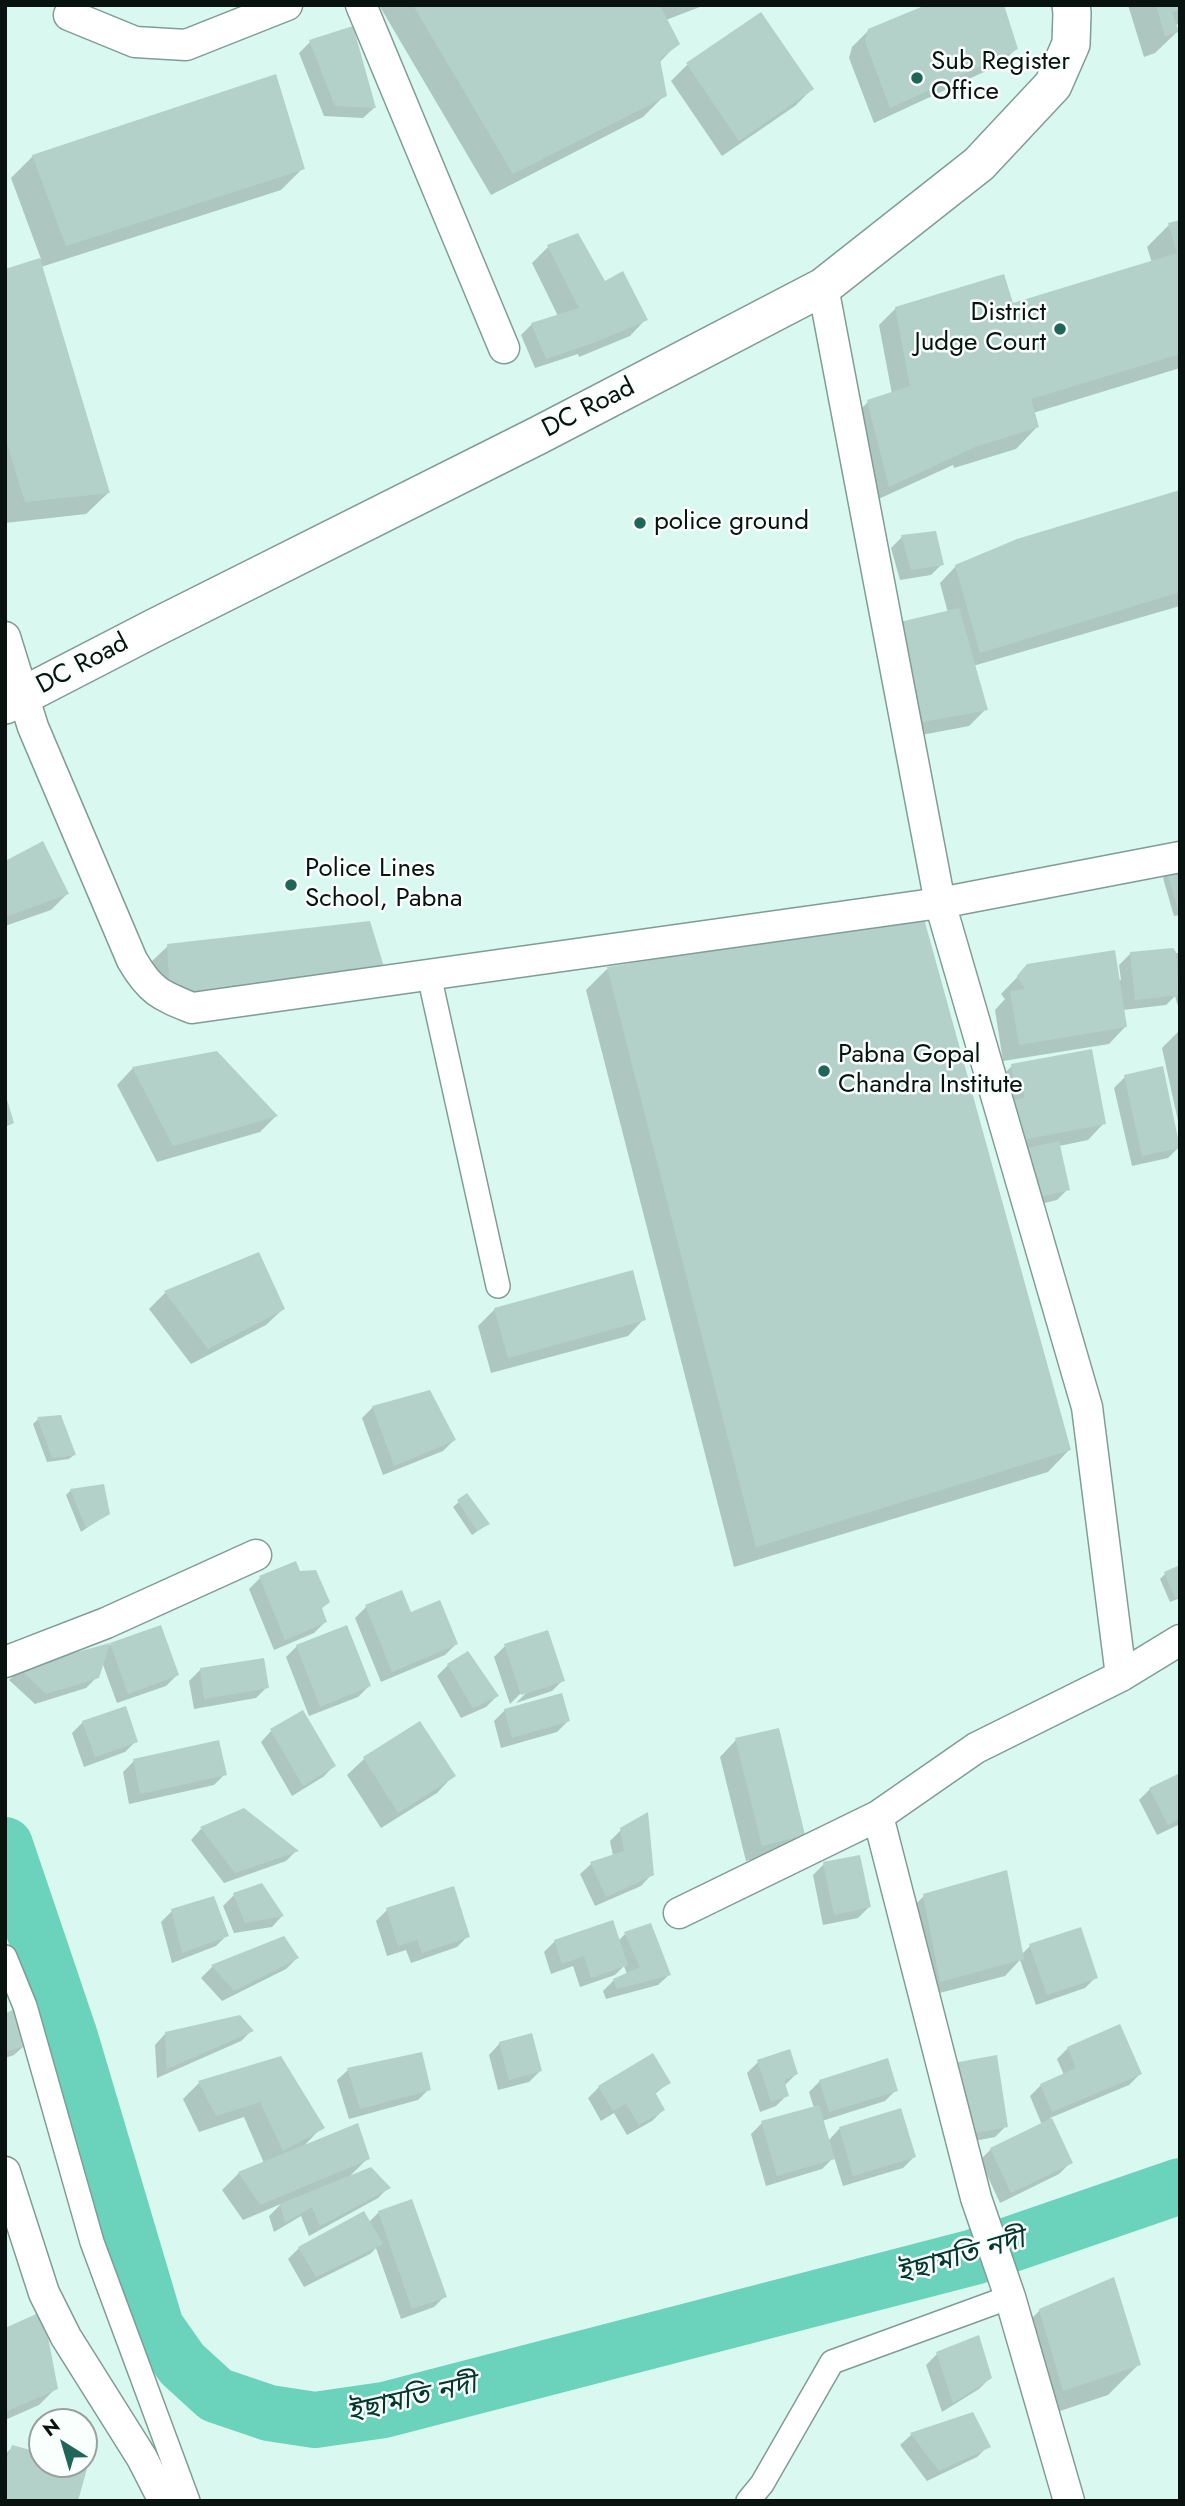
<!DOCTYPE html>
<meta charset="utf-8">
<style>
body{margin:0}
#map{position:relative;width:1185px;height:2506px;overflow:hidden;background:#d9f8ef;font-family:Jost,sans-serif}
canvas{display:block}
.frame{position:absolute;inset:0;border:7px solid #081310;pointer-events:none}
.north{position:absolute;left:28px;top:2408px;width:70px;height:70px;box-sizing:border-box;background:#f9fffd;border:2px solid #99a19e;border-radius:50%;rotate:323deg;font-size:19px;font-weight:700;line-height:28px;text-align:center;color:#081310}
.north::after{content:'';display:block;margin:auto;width:24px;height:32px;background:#206658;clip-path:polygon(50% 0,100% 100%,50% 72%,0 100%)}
</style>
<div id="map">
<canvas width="1185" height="2506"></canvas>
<div class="frame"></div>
<div class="north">N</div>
</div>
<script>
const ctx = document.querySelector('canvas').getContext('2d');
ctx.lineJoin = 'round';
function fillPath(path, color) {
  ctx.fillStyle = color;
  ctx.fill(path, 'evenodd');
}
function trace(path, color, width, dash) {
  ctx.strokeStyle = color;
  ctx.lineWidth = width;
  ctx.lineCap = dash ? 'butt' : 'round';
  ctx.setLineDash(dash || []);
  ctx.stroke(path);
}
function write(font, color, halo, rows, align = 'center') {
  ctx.font = font + ' Jost,"Noto Sans Bengali",sans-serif';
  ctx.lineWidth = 5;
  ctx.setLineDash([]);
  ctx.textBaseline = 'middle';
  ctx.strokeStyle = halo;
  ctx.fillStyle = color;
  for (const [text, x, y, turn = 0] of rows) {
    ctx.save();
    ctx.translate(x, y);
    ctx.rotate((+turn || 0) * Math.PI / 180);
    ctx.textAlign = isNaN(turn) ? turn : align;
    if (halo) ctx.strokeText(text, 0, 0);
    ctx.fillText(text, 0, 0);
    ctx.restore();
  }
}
fillPath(new Path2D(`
 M379,5h326l-39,15 12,23 -19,20 6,32 -22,22 -152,78z
 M1128,5h52v19l-5,1 2,7 -22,21 -11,4z
 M352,28l22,80 -11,10 -39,-2 -25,-63 11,-11z
 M869,30l147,19 -17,16 -125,58 -25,-65 3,-11z
 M687,65l125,24 -17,17 -73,50 -51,-75z
 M33,156l270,12 -22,22 -240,77 67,226 -22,21 -81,9v-252l36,-12 -30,-81z
 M1180,222v146l-147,45 4,14 -21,22 -62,19 -1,-3 -81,37 -21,-83 17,-17 24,-8 -13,-69 17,-17 116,-3 140,-42 -5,-16 22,-22z
 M548,247l56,36 42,36 -16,17 -51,21 -1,-3 -43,14 -14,-33 11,-11 26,-8 -26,-53z
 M1180,492v114l-207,60 13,43 -17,17 -63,12 -21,-98 63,-27 -8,-30 16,-17z
 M902,537l40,27 -11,11 -31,5 -9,-32z
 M5,863l62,31 -16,16 -46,16z
 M1180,870v45l-6,1 -11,-38 5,-5z
 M168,946l198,40 -212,23 -3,-47z
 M1180,953v60l-5,-17 -9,9 -43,5 2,17 -16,17 -106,17 -8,-51 10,-11 -4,-5 27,-28 90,14h3l-2,-15 11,-11z
 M607,969l462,481 -21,22 -314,95 -148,-577z
 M1178,1032h2v98l-18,-82z
 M1012,1066l92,57 -16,17 -29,6 9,43 -11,11 -37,9 -25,-127z
 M133,1068l143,48 -16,16 -103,30 -40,-77z
 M1125,1077l54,70 -11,11 -36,8 -18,-78z
 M165,1293l118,16 -17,16 -75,39 -42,-55z
 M495,1309l149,10 -16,17 -137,37 -13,-47z
 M373,1407l81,33 -11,11 -60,24 -21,-57z
 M38,1419l36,36 -5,4 -22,3 -14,-38z
 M102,1486l6,27 -27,19 -15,-37 5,-5z
 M467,1495l21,29 -16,11 -19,-28z
 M1180,1567v31l-10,4 -10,-23 5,-5z
 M260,1578l60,31 5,13 -11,11 -40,17 -25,-61z
 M401,1593l9,21 46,30 -11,11 -64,27 -26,-64 11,-11z
 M160,1627l17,48 -11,11 -49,17 -15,-41 -5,15 -11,11 -51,16 -26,-24 11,-10 90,-25z
 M297,1646l72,40 -11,11 -49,19 -23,-59z
 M505,1646l58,34 -11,11 -36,12 13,-13 -3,-2 -16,16 -16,-47z
 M448,1665l49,31 -11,11 -25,11 -24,-42z
 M200,1670l67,17 -11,11 -62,11 -5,-28z
 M505,1710l63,11 -11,11 -56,16 -7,-27z
 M83,1722l53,19 -11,11 -41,15 -12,-34z
 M420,1723l33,53 -16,17 -56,35 -34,-53 17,-16z
 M271,1731l63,35 -11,11 -31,19 -31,-54z
 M736,1740l67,94 -16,17 -41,10 -26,-104z
 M134,1761l91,13 -11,11 -85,19 -6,-32z
 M1180,1775v49l-23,11 -18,-35 11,-11z
 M201,1829l95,22 -10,10 -62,22 -33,-43z
 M621,1830l31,44 -11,12 -46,20 -15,-32 11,-10 22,-8 -3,-15z
 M824,1864l45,43 -11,11 -35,7 -10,-50z
 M234,1895l48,21 -10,11 -38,6 -11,-27z
 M924,1896l97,59 9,-9 66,31 -11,11 -49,17 -16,-45 -15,16 -81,21 -17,-85z
 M387,1910l81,26 -11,11 -46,16 -5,-13 -19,6 -11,-35z
 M172,1911l55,24 -11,11 -44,17 -11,-41z
 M625,1934l44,41 -11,10 -52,14 -3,-8 11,-11 13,-6 -3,-8 -9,9 -35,12 -7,-21 -22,8 -7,-22 11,-11h63z
 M284,1938l13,20 -11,11 -64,32 -21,-23 11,-11z
 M5,2016l21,28 -12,11 -9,3z
 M251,2031l-10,10 -84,37 -2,-33 11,-12z
 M500,2043l40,28 -11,11 -31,8 -9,-35z
 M1068,2048l72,26 -11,11 -79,33 20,45 -11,11 -59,29 -20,-43 11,-11 51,-24 -12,-29 11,-11 23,-10 -7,-16z
 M281,2058l41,69 -20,21 66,10 -20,20 40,10 -10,10 -69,38 -8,-20 -27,16 -5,-16 12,-12 -38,16 -21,-30 17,-17 25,-10 -20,-46 -45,15 -16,-33 16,-16z
 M758,2062l38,12 -11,11 2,10 -11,11 -16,6 -13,-39z
 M348,2070l81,19 -11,11 -69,19 -12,-39z
 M943,2075l63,51 -11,11 -36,7z
 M820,2081l76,9 -11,11 -63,20 6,20 12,-13 74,29 -11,11 -60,18 -9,-29 -12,12 -56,17 -15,-52 11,-11 52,-15 -5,-16z
 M669,2082l-15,13 9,15 -11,11 -25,14 -13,-22 -13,8 -13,-23 11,-11z
 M379,2212l66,84 -11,11 -33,12 -25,-71 -6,6 -66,33 -16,-28 11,-11 70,-26z
 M1040,2310l99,54 -31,31 -75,25 -23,-79z
 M5,2330l51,58 -17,17 -34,15z
 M937,2354l53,24 -11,11 -37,23 -16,-47z
 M972,2414l16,32 -11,11 -50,24 -27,-36 11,-10z
 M13,2447l29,7v10l44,2 -81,35v-47z`), '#0003');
trace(new Path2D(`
 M5,1845l65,192 86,290 26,37 34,31 53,18 46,7 69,-10 590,-153 206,-71`), '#6bd2bb', 56);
fillPath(new Path2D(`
 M413,5h247l20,39 -20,15 7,37 -154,78z
 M926,5h78l14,44 -128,59 -25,-67 3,-12z
 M1156,5h24v5l-8,2 7,20 -14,4z
 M761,12l53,77 -75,52 -53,-78z
 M353,26l23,82 -41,-2 -26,-66z
 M276,74l29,95 -239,77 -34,-91z
 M1180,220v134l-149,45 8,28 -64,20 -86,40 -22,-87 43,-14 -15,-79 109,-33 9,29 164,-50 -9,-30z
 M578,233l27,48 18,-10 25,49 -52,22 -50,17 -15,-36 48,-15 -32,-63z
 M40,258l70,235 -85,9 -20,-65v-168z
 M1180,490v102l-200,61 -25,-88 62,-26z
 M936,531l8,34 -33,5 -10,-35z
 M959,608l29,102 -65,12 -23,-100z
 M43,841l26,53 -64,23v-56z
 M1180,868v45l-1,1 -12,-43z
 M923,915l148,535 -315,97 -149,-580z
 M370,921l15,49 -215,24 -3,-50z
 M1173,948l3,4 3,43 -44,5 -5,-48z
 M1115,950l12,77 -108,18 -9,-54 15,-2 -8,-13 10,-12z
 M1092,1049l14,75 -84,16 -8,-40 10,-2 -1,-13 -8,2 -4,-23z
 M217,1051l61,65 -105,30 -41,-79z
 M1163,1066l17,82 -38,8 -18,-81z
 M5,1093l9,30 -9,4z
 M1059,1141l11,49 -39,9 -11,-49z
 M259,1252l26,57 -77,40 -44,-58z
 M633,1270l13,50 -138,38 -14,-50z
 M430,1390l26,50 -62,26 -22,-60z
 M61,1415l15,40 -24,3 -15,-41z
 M104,1484l6,30 -24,14 -16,-39z
 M467,1493l23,31 -13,7 -20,-31z
 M296,1561l4,10 16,-1 14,32 -8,6 5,14 -42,18 -26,-64z
 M1180,1565v31l-5,2 -11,-26z
 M402,1590l9,22 29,-12 18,44 -66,28 -27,-67z
 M161,1625l18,50 -51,19 -18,-51z
 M347,1625l24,61 -51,21 -24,-62z
 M548,1630l17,51 -44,14 -17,-51z
 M110,1643l-11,35 -53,16 -27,-26z
 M468,1651l31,45 -26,12 -26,-44z
 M264,1658l5,30 -65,11 -4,-31z
 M562,1693l8,28 -58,17 -8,-29z
 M126,1706l12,36 -43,15 -13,-36z
 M303,1710l33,56 -33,20 -33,-57z
 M420,1721l36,55 -58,37 -35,-56z
 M779,1728l26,107 -43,11 -27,-108z
 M219,1740l8,35 -87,19 -7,-35z
 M1180,1773v46l-12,6 -19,-37z
 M244,1808l55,43 -64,22 -35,-46z
 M648,1812l6,63 -48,22 -16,-35 34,-11 -4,-23z
 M860,1855l11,52 -37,8 -11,-53z
 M1007,1870l17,89 -84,23 -17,-88z
 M262,1883l22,33 -39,7 -12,-30z
 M454,1886l16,51 -48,16 -5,-13 -19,6 -12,-38z
 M214,1896l15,40 -47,17 -11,-44z
 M613,1920l15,45 -37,13 -7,-22 -22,8 -8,-24z
 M651,1923l20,52 -54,14 -4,-10 27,-12 -16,-35z
 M1081,1927l17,51 -51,17 -18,-51z
 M284,1936l15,22 -65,33 -23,-26z
 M16,2008l12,37 -23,7v-38z
 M240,2015l14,16 -87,38 -2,-37z
 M1120,2024l22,50 -90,38 -12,-28 36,-16 -9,-21z
 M532,2033l10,38 -33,9 -10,-38z
 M790,2049l8,25 -14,6 5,16 -18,6 -14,-42z
 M422,2052l9,38 -71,19 -13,-41z
 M653,2053l18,30 -16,9 10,18 -26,15 -13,-21 -13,7 -15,-25z
 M997,2055l11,72 -38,7 -17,-71z
 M281,2056l44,72 -42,23 -23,-49 -44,14 -18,-35z
 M888,2058l10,33 -69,21 -10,-32z
 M819,2105l16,54 -58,17 -16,-55z
 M901,2108l15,49 -63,19 -14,-49z
 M1052,2118l21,45 -62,30 -21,-45z
 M358,2123l12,36 -110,46 -22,-33z
 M371,2167l20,21 -71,38 -8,-19 -27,16 -5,-19z
 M412,2199l35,98 -35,12 -34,-98z
 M364,2211l19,33 -67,33 -18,-30z
 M1114,2277l27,88 -78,26 -24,-82z
 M43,2311l15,78 -53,23v-84z
 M979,2335l13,43 -39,25 -17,-51z
 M973,2412l18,35 -52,24 -29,-38z
 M12,2445l30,8v11l46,1 -10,36h-73v-38z`), '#b3d1c9');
const pedestrian = new Path2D(`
 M429,975l69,311
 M5,1957l20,49 67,236 96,259
 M748,2501l14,-17 70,-122 178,-65`);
const minor = new Path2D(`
 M361,5l143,343
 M69,15l66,27 51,3 101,-40
 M823,287l117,616 147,504 34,269
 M5,637l28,90 99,233c18,31 28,35 60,48l748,-105 240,-46
 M5,1662l101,-39 150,-68
 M878,1816l98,382 34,99 59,204
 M679,1913l199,-97 98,-68 145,-72 59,-36
 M5,2172l39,121 22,44 76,121 22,43`);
const tertiary = new Path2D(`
 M5,705l149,-77 385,-193 284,-148 156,-123 74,-79 18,-41 1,-31 -1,-8`);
trace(pedestrian, '#809d95', 26);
trace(minor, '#809d95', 33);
trace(tertiary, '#809d95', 40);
trace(pedestrian, '#fff', 23);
trace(minor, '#fff', 30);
trace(tertiary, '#fff', 37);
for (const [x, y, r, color] of [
 [917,78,7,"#206658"],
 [1060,329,7,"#206658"],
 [640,523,7,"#206658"],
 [291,885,7,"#206658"],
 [824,1071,7,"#206658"]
]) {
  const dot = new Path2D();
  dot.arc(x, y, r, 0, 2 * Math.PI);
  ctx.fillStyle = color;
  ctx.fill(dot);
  trace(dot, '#f9fffd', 2.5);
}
write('26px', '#081310', '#f9fffd', [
 ["Sub Register",931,63],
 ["Office",931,93],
 ["District",1046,314,"right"],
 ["Judge Court",1046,344,"right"],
 ["police ground",654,523],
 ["Police Lines",305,870],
 ["School, Pabna",305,900],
 ["Pabna Gopal",838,1056],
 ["Chandra Institute",838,1086]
], 'left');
write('26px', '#081310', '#f9fffd', [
 ["DC Road",589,409,-27],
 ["DC Road",83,665,-28]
]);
write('italic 28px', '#04362e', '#f9fffd', [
 ["ইছামতি নদী",961,2258,-16],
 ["ইছামতি নদী",412,2400,-13]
]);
</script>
